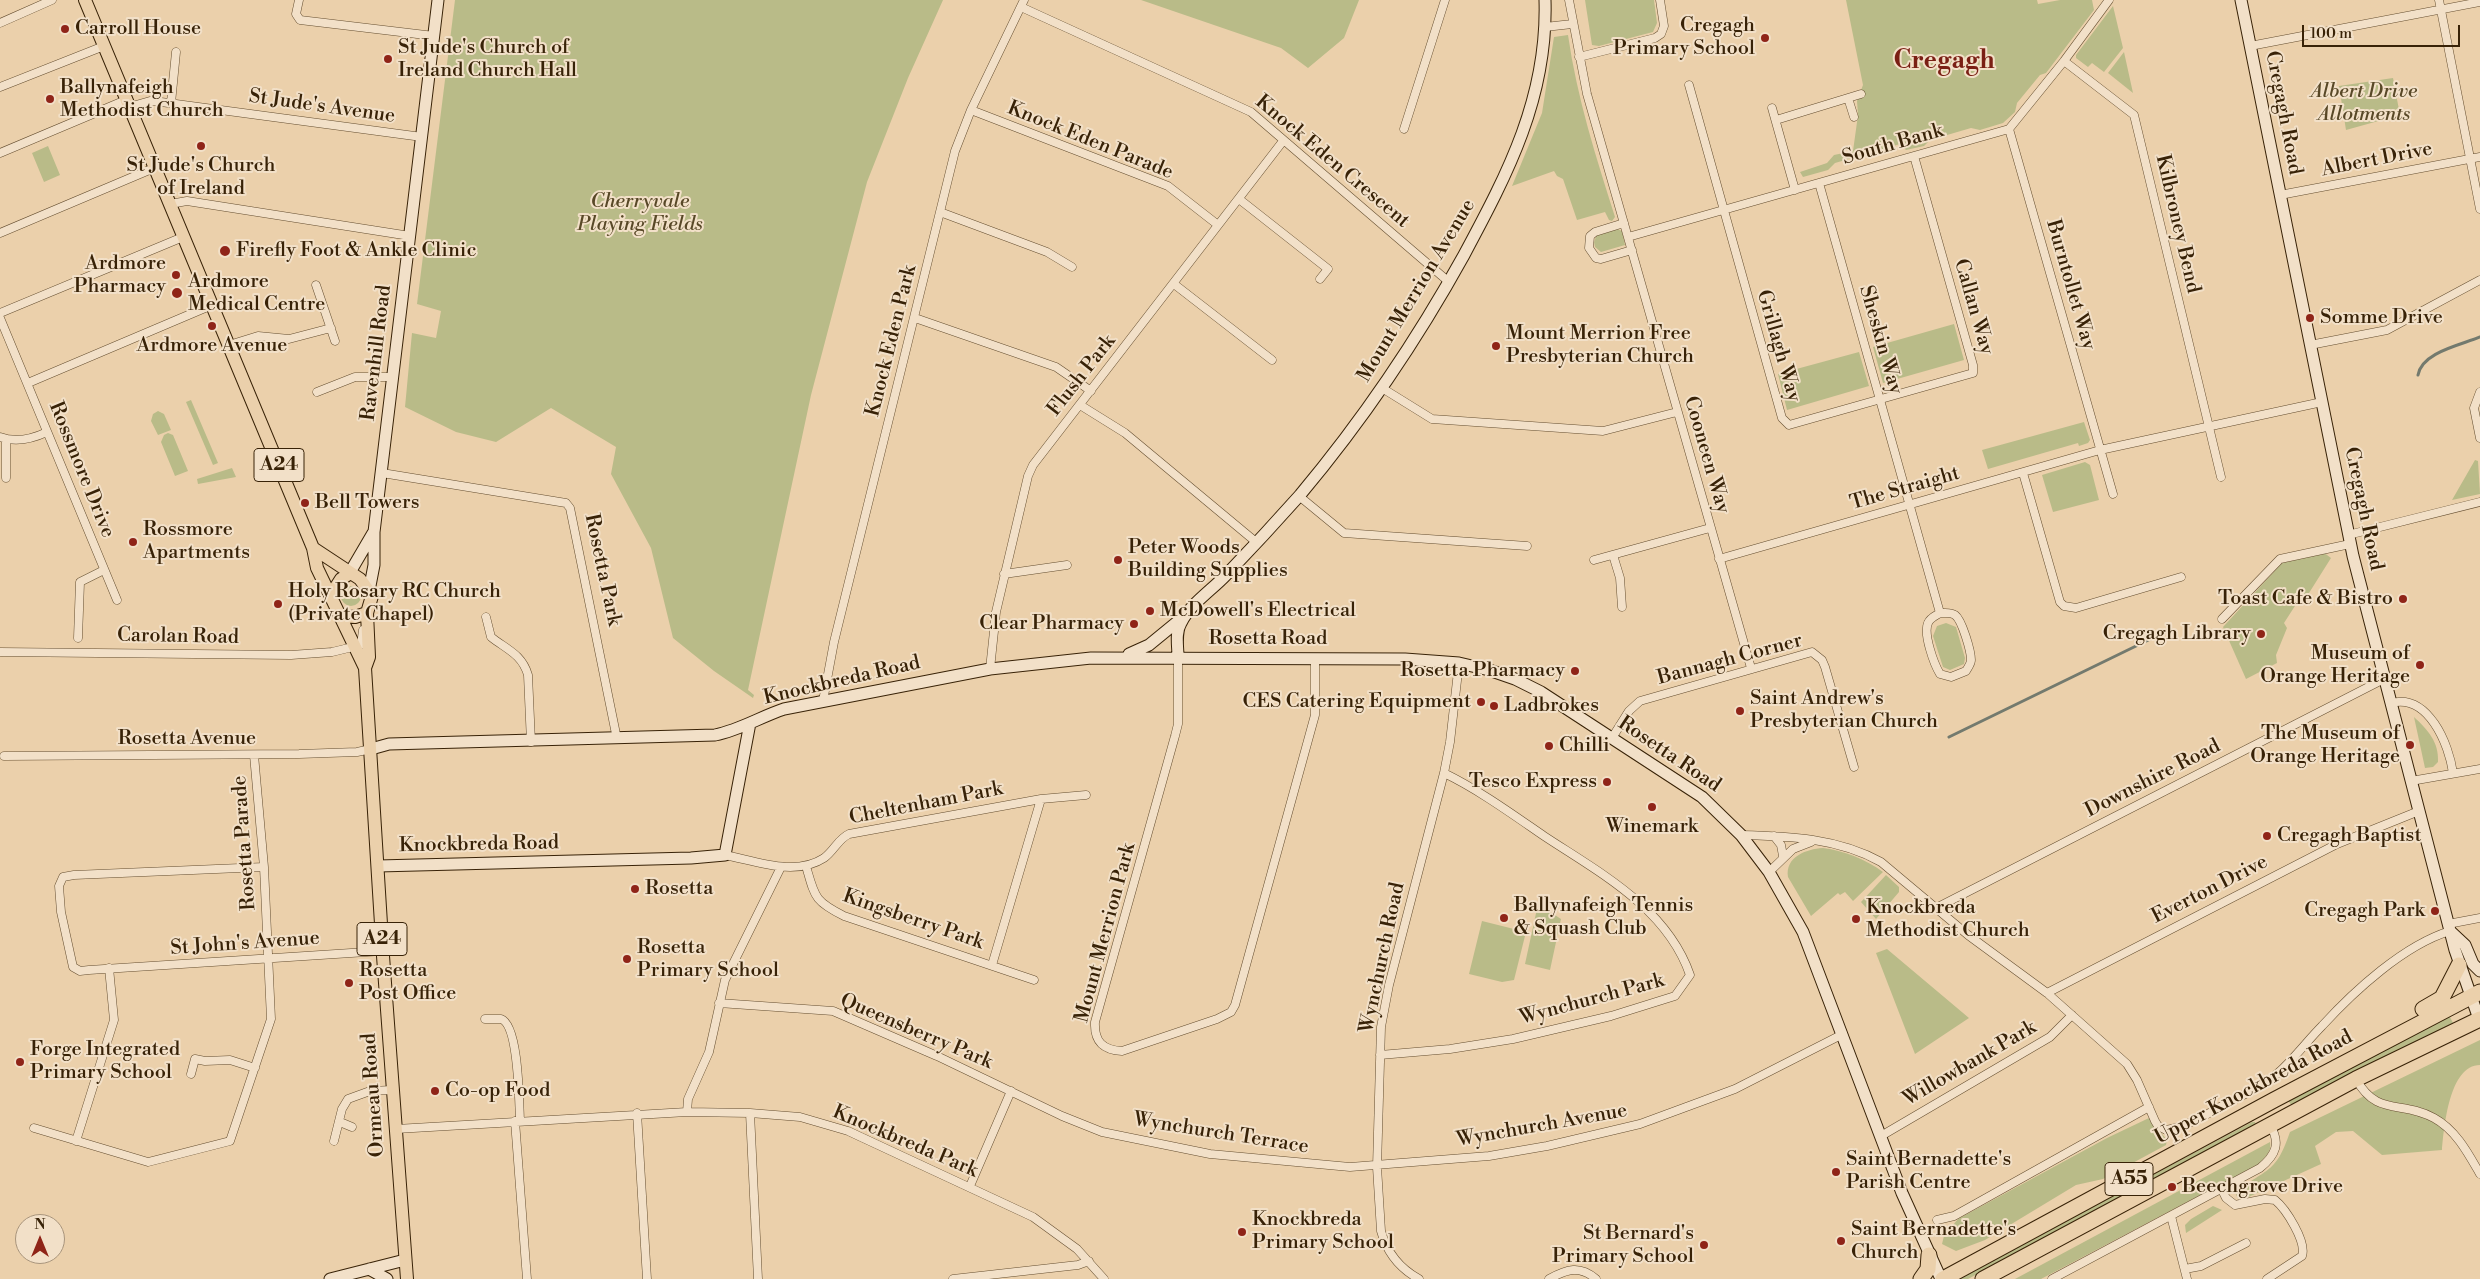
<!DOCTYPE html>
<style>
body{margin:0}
#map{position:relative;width:2480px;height:1279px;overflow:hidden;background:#ebd0ab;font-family:"Libre Bodoni",serif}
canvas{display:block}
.north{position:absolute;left:15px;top:1214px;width:50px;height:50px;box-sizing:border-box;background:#f2e0c8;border:1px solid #a8947b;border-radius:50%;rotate:0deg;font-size:14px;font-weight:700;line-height:20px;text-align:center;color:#382207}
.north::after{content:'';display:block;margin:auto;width:18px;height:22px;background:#8f2418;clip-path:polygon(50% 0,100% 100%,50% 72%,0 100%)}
.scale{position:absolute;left:2302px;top:25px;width:158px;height:22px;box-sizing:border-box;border:2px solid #382207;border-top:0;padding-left:6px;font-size:15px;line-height:18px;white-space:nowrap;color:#382207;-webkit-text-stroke:4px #f2e0c8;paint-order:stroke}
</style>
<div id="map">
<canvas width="2480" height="1279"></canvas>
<div class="north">N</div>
<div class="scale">100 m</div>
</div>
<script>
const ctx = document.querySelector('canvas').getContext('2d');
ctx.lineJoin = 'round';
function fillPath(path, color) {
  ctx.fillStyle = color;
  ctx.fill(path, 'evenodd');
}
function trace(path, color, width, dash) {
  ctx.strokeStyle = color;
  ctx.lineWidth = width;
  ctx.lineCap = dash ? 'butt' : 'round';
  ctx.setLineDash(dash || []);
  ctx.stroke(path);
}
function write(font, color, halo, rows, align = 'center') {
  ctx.font = font + ' "Libre Bodoni",serif';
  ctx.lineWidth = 4;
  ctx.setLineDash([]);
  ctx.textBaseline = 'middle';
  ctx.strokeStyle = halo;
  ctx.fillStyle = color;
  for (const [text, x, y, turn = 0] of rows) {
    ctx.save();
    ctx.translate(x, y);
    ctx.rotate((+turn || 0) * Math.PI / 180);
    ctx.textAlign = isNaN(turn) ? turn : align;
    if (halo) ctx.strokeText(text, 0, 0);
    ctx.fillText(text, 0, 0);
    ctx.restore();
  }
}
fillPath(new Path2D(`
 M455,0h488l-35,78 -41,104 -56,213 -63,295 6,5 -1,3 -39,-27 -41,-33 -22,-90 -40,-74 5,-27 -65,-39 -55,34 -40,-10 -51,-25 7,-74 24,5 5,-27 -24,-7z
 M1141,0h218l-15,38 -36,30 -27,-20z
 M1654,0l3,23 -4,9 -54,14 -7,-1 -7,-45z
 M1846,0h191l1,4 22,-4h32l2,10 -48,63 -6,2 -23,28 -2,9 -12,11 -23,7 -9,-2 -41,12 -6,6 -18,4 -6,-6 -65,19 -7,7 -25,7 -3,-5 27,-9 7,-8 19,-4 5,-36 -1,-14 6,-16z
 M2113,6l10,42 -19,24 -12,-9 -4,4 -12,-9v-3z
 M1568,35c9,63 28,122 47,182l-3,4 -3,-1 -4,-8 -28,8 -14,-41 -6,-3 -3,-5 -42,15 30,-73 12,-76z
 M2124,52l9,41 -25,-20z
 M2393,78l7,37 -54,15 -7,-44z
 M48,146l12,29 -16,7 -12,-29z
 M1617,229l5,2 3,14 -24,7 -6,-5 -1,-5 3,-8z
 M1954,324l10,36 -81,23 -10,-36z
 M1859,352l10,34 -82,24 -9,-36z
 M191,400l27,63 -5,2 -27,-63z
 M158,411l6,3 7,16 -13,5 -7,-14 2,-7z
 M2084,422l6,18 -2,3 -9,3 -1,-3 -90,26 -6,-19z
 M168,433l5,2 15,36 -13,5 -14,-34 3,-7z
 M2475,460l3,1 2,33 -28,6z
 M2085,462l5,3 9,35 -46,12 -11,-37z
 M232,468l4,9 -38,7 -1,-5z
 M2323,552l8,6 -22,35 -7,2 -18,28 3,5 -11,27 1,8 -31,16 -23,-52 59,-64z
 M341 596a10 10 0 1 1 20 0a10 10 0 1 1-20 0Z
 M1946,623l10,4 9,31 -1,6 -14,6 -7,-3 -10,-31 4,-10z
 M2414,717c14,13 25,25 24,45l-5,5 -8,1z
 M1823,848c22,3 42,11 60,24l-30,29 -8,-9 -5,3 -2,-2 -27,23 -23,-39c-3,-20 18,-28 35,-29z
 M1886,875l13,12v5l-23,27 -15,-17z
 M1538,904l23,15 -11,51 -25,-6z
 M1482,921l44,11 -12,48 -12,2 -33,-8z
 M1887,949l82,69 -54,36 -39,-101z
 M2448,1013l5,10 -83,41 -78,42 -5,-7z
 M2480,1040v25c-31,0 -36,63 -38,85l-60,5 -29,-24 -17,1 -21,14 6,18 -77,35 -6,-1 -2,-3 2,-5c32,-23 38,-18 52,-58z
 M2149,1118l18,22 -1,5 -63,34 -27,6 -91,55 -29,11 -14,-7 2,-8 14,-17 149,-81z
 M2252,1122h3l1,3 -288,154h-10z
 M2270,1142c2,10 -5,15 -11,22l-218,115h-26z
 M2213,1206l9,4 -36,23 -1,-8 6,-6z`), '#b9bb88');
trace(new Path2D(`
 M2418,375c4,-23 43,-30 62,-38
 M1949,737l222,-108`), '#737a6e', 3);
const street = new Path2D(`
 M299,0l-3,14 4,6 134,16
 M1569,0l18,94 164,574
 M2439,0l41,209
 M1021,7l230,105 198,170
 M0,23l52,-23
 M1545,27l27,-3
 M2250,46l230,-44
 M1579,57l76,-19 6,-4 3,-8 -4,-26
 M2064,61l70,54 87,362
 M1689,85l93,333 7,7 184,-52v-8l-59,-209
 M0,87l104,-41
 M1848,98l6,19
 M171,103l5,-51
 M129,107l21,-6 11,1 261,35
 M1772,108l23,82
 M971,110l197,76 50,39
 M1776,120l85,-26
 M1404,129l41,-129
 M2009,129l104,365
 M0,153l126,-53
 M1819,183l121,430c5,0 11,-1 15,2 7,5 16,36 16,45 0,4 -3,7 -5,11l-15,6 -11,-3c-6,-10 -17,-40 -12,-51 2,-5 7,-7 12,-10
 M2280,195l200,-38
 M1239,199l89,70 -8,10
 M170,204l17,-3 223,35
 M940,212l107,40 25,15
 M1624,223l-29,9 -5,4 -1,12 7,10 5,1 31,-9
 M0,233l154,-65
 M1628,237l381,-108 55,-68 45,-61
 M1174,284l98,76
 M316,285l19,56
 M0,313l183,-76
 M0,318l117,282
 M915,318l141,49 35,24
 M229,345l29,-9 31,3 42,-11
 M2310,345l77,-15 93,-50
 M28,383l184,-78
 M1382,388l50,31 171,12 74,-19
 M317,392l38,-15h38
 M2480,392l-6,16 6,30
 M1080,405l45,28 131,109
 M0,437c16,6 32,2 47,-5
 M382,473l184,30 4,5 47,231
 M2023,473l37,129 4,4 12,2 105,-31
 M6,478v-39
 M1299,496l45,37 183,13
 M2348,535l132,-33
 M1613,555l7,23 2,29
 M1719,559l381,-109 222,-48
 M1594,560l116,-32
 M1004,574l63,-9
 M486,617l5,20c15,12 31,17 37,38l3,67
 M2222,619l58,-60 70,-15
 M78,638l2,-56 24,-12
 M0,652l291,3 41,-3 29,-7 2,-15
 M1178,657v67l-3,12 -80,286c-1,20 8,28 27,29l95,-32 14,-7 4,-7 80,-290v-57
 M990,669l6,-57 32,-136 5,-11 250,-324
 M823,701l11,-59 121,-491 16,-41 53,-110
 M2391,703c37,-10 58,41 62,70
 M1612,738l17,-27 11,-10 172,-49 10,8 3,7 29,100
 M4,756l295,-2 58,-2 14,-3
 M2411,781l69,-12
 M1741,835c48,1 97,3 140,27l87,73 79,58 80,71 10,16 18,41 3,5 8,4c21,-4 38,-14 56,-24 19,-10 40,-19 56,-33 16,-14 29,-32 44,-47 32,-35 82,-81 128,-95
 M1774,836l7,9 2,11
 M725,855c31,6 70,22 99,3 10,-7 14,-19 25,-24l192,-35 45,-4
 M806,866c9,31 8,35 38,50l190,64
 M264,867l-190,8 -11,2 -4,9 2,26 12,55 7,4 9,-1 293,-19
 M1769,872l24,-23 18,-7
 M1936,908l448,-229
 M2448,924l32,-6
 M992,965l49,-166
 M2047,993l290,-149 82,-33
 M719,1003l114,8 104,45 125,60 40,16 108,22 140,13 139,-11 58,-10 93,-22 95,-35 108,-55
 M485,1019h16c18,6 18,83 19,102
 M1380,1055l70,-6 63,-10 98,-23 64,-20 15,-21c-23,-67 -90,-102 -146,-139 -32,-22 -65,-46 -100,-63
 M191,1074l4,-15 10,2 25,-1 25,8
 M2356,1079c21,38 45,21 78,39 22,12 34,35 46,56
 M687,1112l1,-13 21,-47 16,-72 56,-113
 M637,1113l10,166
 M750,1113l8,166
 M515,1121l12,158
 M340,1122l12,5
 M34,1128l114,34 82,-21 41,-122 -7,-152 -10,-112
 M396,1129l291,-17 63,1 50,4 48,14 185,86 44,32 27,30
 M1881,1136l169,-99 22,-22
 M76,1141l38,-121 -5,-52
 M334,1141l8,-32 6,-10 22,-8 23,-1
 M970,1186l41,-95
 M2222,1190l4,8 9,7 30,-6 10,1c11,9 32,42 27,56l-35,23
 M2171,1216l16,63
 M1937,1220l17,-4 195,-109
 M2185,1269l16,-3 45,-23
 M953,1279l125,-14 11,-4
 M1419,1279c-20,-11 -32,-26 -38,-48l-4,-64 4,-140 8,-42 55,-212 6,-31 9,-79
 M1549,1279c18,-10 31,-14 47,0
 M2052,1279l208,-111c16,-13 21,-25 10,-43`);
const secondary = new Path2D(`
 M2241,0l112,556 102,394 24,69
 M349,574l24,-41
 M369,591l5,-26v-33l64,-532
 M1129,654l20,-9 33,-27
 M1178,657c0,-11 -3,-24 3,-34 9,-19 31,-33 45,-48 25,-26 50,-53 74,-80 62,-74 117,-155 164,-240 44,-82 84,-158 81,-255
 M371,749l18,-5 326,-9c25,-5 45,-18 69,-26l206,-40 101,-11 314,1 54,4 30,7 26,9 26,13 161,105 39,38 28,37 34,60 99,261 39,86
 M378,866l313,-8 34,-3 25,-132
 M2450,931l15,14 8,19 7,7
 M369,1269l18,10
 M330,1279l75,-19`);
const primary = new Path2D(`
 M85,0l228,548 4,20 48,100
 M313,548l47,31 12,17 -5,17 2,44 -4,11 18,288 24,323
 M330,596l11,-17 8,-5
 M342,616l13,1 12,-4`);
const highway = new Path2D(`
 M2423,1009l19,-11 17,-33
 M1921,1279l7,-10 1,-14
 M1943,1279l331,-179 206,-108
 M1983,1279l373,-200 124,-60`);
trace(street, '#654e30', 9);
trace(secondary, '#382207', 13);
trace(primary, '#382207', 14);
trace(highway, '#382207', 17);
trace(street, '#f2e0c8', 8);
trace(secondary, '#f2e0c8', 11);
trace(primary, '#ebd0ab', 12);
trace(highway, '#ebd0ab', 15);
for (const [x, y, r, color] of [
 [65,29,5,"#8f2418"],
 [1765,38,5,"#8f2418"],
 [388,59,5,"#8f2418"],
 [50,99,5,"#8f2418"],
 [201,146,5,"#8f2418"],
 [225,251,6,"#8f2418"],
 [176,275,5,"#8f2418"],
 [177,293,6,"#8f2418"],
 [2310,318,5,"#8f2418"],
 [212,326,5,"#8f2418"],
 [1496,346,5,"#8f2418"],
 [305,503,5,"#8f2418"],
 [133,542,5,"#8f2418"],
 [1118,560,5,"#8f2418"],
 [2403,599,5,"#8f2418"],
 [278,604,5,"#8f2418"],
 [1150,611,5,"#8f2418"],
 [1134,624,5,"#8f2418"],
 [2261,634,5,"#8f2418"],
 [2420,665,5,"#8f2418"],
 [1575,671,5,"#8f2418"],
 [1481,702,5,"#8f2418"],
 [1494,706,5,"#8f2418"],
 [1740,711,5,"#8f2418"],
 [2410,745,5,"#8f2418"],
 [1549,746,5,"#8f2418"],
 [1607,782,5,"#8f2418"],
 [1652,807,5,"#8f2418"],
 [2267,836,5,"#8f2418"],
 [635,889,5,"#8f2418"],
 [2435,911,5,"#8f2418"],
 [1504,918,5,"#8f2418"],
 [1856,919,5,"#8f2418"],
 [627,959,5,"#8f2418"],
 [349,983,5,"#8f2418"],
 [20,1062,5,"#8f2418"],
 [435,1091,5,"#8f2418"],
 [1836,1172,5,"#8f2418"],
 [2172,1187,5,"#8f2418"],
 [1242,1232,5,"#8f2418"],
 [1841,1241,5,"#8f2418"],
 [1704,1245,5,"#8f2418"]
]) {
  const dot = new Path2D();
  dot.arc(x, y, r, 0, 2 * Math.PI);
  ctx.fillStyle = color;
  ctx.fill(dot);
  trace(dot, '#f2e0c8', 2);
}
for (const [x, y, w] of [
 [279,465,50],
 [382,939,50],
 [2129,1179,48]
]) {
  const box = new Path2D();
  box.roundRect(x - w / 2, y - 16.5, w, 33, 4);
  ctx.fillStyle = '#f2e0c8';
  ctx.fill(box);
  trace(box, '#382207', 1);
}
write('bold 19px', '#382207', null, [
 ["A24",279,465],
 ["A24",382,939],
 ["A55",2129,1179]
]);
write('20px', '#382207', '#f2e0c8', [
 ["Cregagh",1755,26,"right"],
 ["Primary School",1755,49,"right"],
 ["Carroll House",75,29],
 ["St Jude's Church of",398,48],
 ["Ireland Church Hall",398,71],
 ["Ballynafeigh",60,88],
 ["Methodist Church",60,111],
 ["St Jude's Church",201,166,"center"],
 ["of Ireland",201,189,"center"],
 ["Firefly Foot & Ankle Clinic",236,251],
 ["Ardmore",166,264,"right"],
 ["Pharmacy",166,287,"right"],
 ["Ardmore",188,282],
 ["Medical Centre",188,305],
 ["Somme Drive",2320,318],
 ["Mount Merrion Free",1506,334],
 ["Presbyterian Church",1506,357],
 ["Ardmore Avenue",212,346,"center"],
 ["Bell Towers",315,503],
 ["Rossmore",143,530],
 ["Apartments",143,553],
 ["Peter Woods",1128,548],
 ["Building Supplies",1128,571],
 ["Holy Rosary RC Church",288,592],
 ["(Private Chapel)",288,615],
 ["Toast Cafe & Bistro",2393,599,"right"],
 ["McDowell's Electrical",1160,611],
 ["Clear Pharmacy",1124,624,"right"],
 ["Cregagh Library",2251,634,"right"],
 ["Museum of",2410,654,"right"],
 ["Orange Heritage",2410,677,"right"],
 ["Rosetta Pharmacy",1565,671,"right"],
 ["Saint Andrew's",1750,699],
 ["Presbyterian Church",1750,722],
 ["CES Catering Equipment",1471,702,"right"],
 ["Ladbrokes",1504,706],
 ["The Museum of",2400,734,"right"],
 ["Orange Heritage",2400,757,"right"],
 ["Chilli",1559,746],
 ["Tesco Express",1597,782,"right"],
 ["Winemark",1652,827,"center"],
 ["Cregagh Baptist",2277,836],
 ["Rosetta",645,889],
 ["Ballynafeigh Tennis",1514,906],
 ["& Squash Club",1514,929],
 ["Knockbreda",1866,908],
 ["Methodist Church",1866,931],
 ["Cregagh Park",2425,911,"right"],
 ["Rosetta",637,948],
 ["Primary School",637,971],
 ["Rosetta",359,971],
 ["Post Office",359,994],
 ["Forge Integrated",30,1050],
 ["Primary School",30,1073],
 ["Co-op Food",445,1091],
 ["Saint Bernadette's",1846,1160],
 ["Parish Centre",1846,1183],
 ["Beechgrove Drive",2182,1187],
 ["Knockbreda",1252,1220],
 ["Primary School",1252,1243],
 ["Saint Bernadette's",1851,1230],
 ["Church",1851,1253],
 ["St Bernard's",1694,1234,"right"],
 ["Primary School",1694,1257,"right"]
], 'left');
write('italic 20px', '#584827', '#f2e0c8', [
 ["Albert Drive",2364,92],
 ["Allotments",2364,115],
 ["Cherryvale",640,202],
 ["Playing Fields",640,225]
]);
write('20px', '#382207', '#f2e0c8', [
 ["St Jude's Avenue",322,107,8],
 ["Cregagh Road",2283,113,79],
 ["Knock Eden Parade",1090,141,22],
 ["South Bank",1893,145,-16],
 ["Albert Drive",2377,160,-11],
 ["Knock Eden Crescent",1332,162,40],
 ["Kilbroney Bend",2177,224,77],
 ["Burntollet Way",2070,285,74],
 ["Mount Merrion Avenue",1417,291,-59],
 ["Callan Way",1973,307,74],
 ["Sheskin Way",1880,340,74],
 ["Knock Eden Park",892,341,-76],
 ["Grillagh Way",1778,346,74],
 ["Ravenhill Road",377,353,-83],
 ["Flush Park",1082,376,-52],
 ["Cooneen Way",1706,455,74],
 ["Rossmore Drive",81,470,68],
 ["The Straight",1905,489,-16],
 ["Cregagh Road",2363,509,78],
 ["Rosetta Park",602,570,78],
 ["Carolan Road",178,637,1],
 ["Rosetta Road",1268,639],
 ["Bannagh Corner",1730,660,-15],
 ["Knockbreda Road",842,681,-13],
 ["Rosetta Avenue",187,739],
 ["Rosetta Road",1669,755,34],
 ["Downshire Road",2153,779,-27],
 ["Cheltenham Park",926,804,-11],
 ["Rosetta Parade",245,843,-94],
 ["Knockbreda Road",479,845,-1],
 ["Everton Drive",2210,890,-27],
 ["Kingsberry Park",913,920,19],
 ["Mount Merrion Park",1106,933,-75],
 ["St John's Avenue",245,944,-4],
 ["Wynchurch Road",1383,958,-78],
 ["Wynchurch Park",1592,1000,-15],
 ["Queensberry Park",916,1032,23],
 ["Willowbank Park",1970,1064,-30],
 ["Upper Knockbreda Road",2254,1088,-28],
 ["Ormeau Road",374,1095,-94],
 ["Wynchurch Avenue",1542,1126,-10],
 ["Wynchurch Terrace",1221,1134,9],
 ["Knockbreda Park",905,1142,23]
]);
write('bold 25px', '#7a1f14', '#f2e0c8', [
 ["Cregagh",1944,62]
]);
</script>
